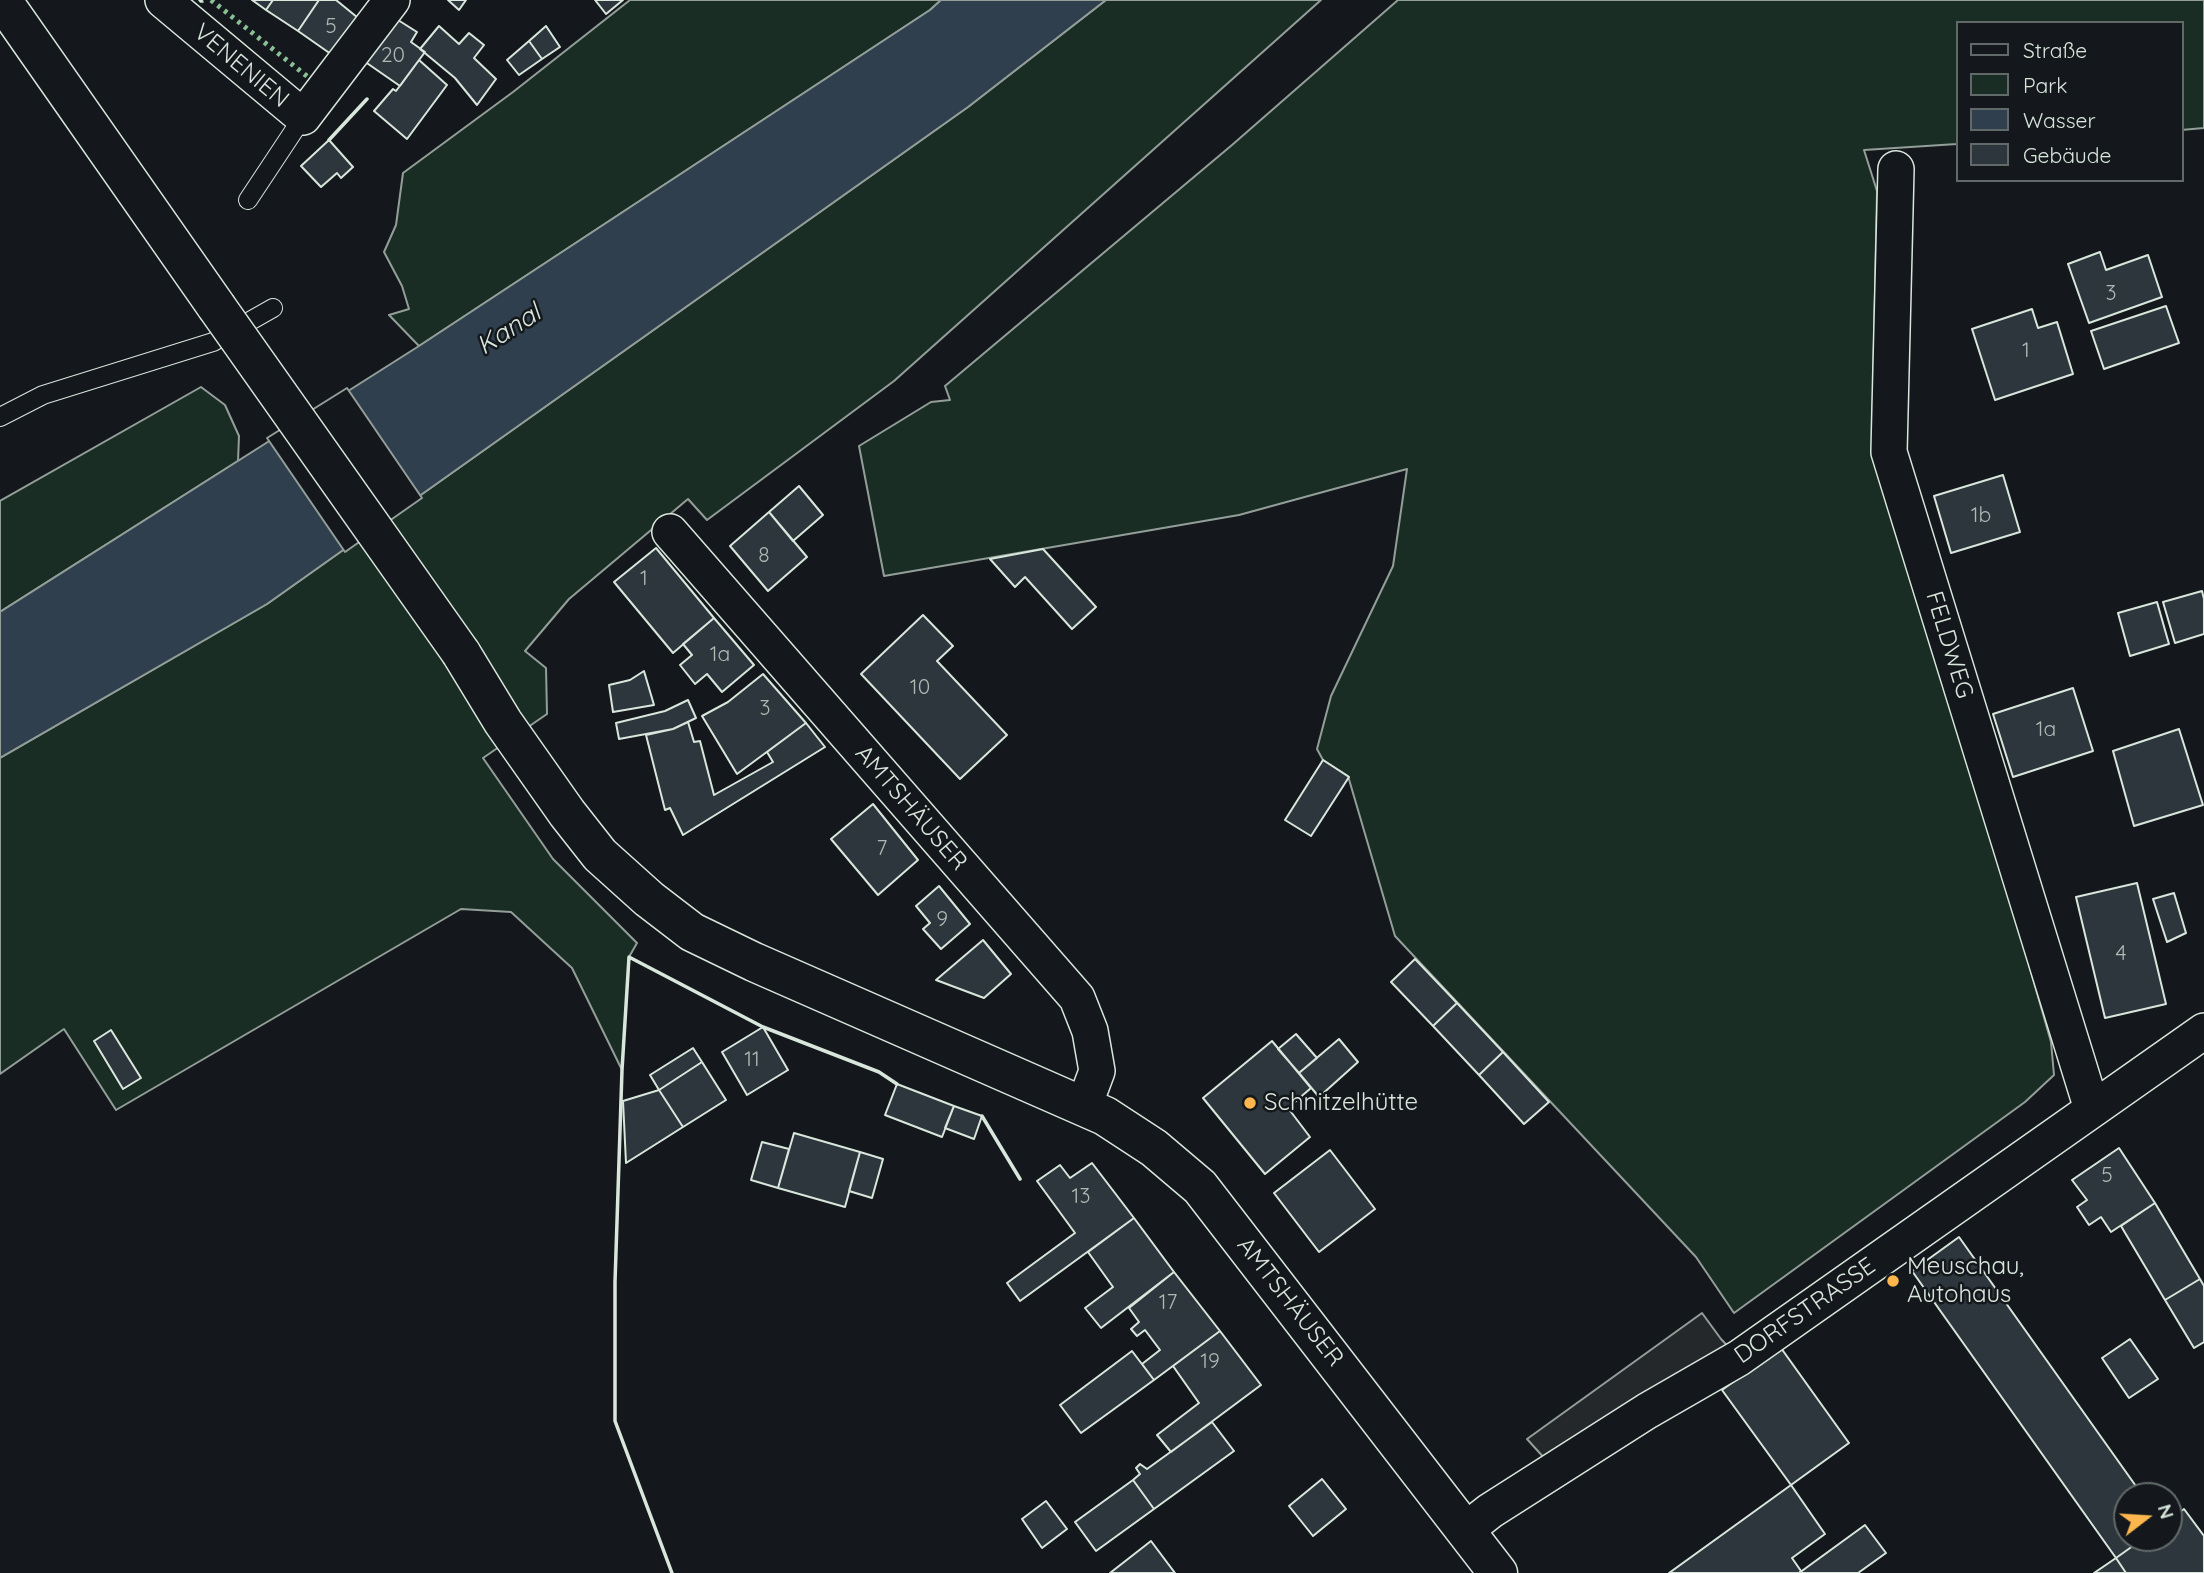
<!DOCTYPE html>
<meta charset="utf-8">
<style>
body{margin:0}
#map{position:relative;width:2204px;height:1573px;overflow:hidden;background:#14181c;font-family:Quicksand,sans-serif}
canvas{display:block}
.legend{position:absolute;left:1956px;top:21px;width:228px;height:161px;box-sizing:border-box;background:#14181c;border:2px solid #626a69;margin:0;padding:9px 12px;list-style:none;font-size:21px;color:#d8e6dc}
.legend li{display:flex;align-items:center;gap:14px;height:35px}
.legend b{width:35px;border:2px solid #626a69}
.north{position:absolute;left:2113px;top:1482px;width:70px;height:70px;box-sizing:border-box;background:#14181c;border:2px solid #626a69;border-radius:50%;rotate:73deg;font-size:19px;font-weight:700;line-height:28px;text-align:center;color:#d8e6dc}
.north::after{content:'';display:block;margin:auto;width:24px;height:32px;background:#ffb74d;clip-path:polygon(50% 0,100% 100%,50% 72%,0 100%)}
</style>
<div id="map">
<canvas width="2204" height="1573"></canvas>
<ul class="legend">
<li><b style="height:9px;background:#14181c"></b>Straße</li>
<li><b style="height:19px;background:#1a2d24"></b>Park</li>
<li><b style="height:19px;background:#2f3f4d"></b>Wasser</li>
<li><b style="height:19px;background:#2c363c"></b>Gebäude</li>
</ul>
<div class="north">N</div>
</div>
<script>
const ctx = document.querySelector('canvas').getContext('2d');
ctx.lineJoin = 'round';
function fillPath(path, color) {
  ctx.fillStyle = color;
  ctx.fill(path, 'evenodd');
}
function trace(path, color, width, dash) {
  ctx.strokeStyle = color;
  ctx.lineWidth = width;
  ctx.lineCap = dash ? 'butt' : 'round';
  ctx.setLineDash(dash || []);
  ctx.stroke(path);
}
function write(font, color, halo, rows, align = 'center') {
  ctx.font = font + ' Quicksand,sans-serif';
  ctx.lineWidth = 5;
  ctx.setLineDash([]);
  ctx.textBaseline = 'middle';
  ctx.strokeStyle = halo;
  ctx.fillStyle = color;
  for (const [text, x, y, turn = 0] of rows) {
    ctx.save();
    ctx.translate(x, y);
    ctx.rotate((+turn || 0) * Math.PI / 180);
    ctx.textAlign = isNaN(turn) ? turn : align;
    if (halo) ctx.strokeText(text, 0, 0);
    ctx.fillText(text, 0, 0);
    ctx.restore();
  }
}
const green = new Path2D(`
 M630,0h311l-11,10 -511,336 -30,-31 20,-6 -7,-23 -18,-34 12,-27 7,-52 110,-81z
 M1106,0h215l-427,381 -187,139 -19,-21 -119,100 -44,52 21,17 1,46 -64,44 70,101 84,84 -8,14 -7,113 -50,-102 -61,-56 -50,-3 -345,201 -52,-81 -64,45v-316l267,-154 701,-497z
 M1398,0h806v128l-23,2v-107h-224v121l-93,6 13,41 -5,248 104,340 75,263 3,33 -29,27 -291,211 -38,-56 -301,-321 -47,-160 -25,-16 -6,-11 14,-53 62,-130 14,-97 -168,46 -355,61 -25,-130 72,-44 19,-2 -5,-14 287,-241z
 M201,387l24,18 14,31 -1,25 -238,151v-111z`);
fillPath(green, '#1a2d24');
trace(green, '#939e99', 2);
const parking = new Path2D(`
 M1702,1313l19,26 18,19 -184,112 -28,-31z`);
fillPath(parking, '#24282b');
trace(parking, '#939e99', 2);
const water = new Path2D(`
 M941,0h165l-138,107 -701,497 -267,154v-146l419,-266 511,-336z`);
fillPath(water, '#2f3f4d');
trace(water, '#939e99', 2);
const pier = new Path2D(`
 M347,388l75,110 -77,54 -78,-114z`);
fillPath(pier, '#14181c');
trace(pier, '#939e99', 2);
const building = new Path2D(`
 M252,0h21l-7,10z
 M273,0h46l-21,31 -32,-21z
 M319,0h17l27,22 -25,37 -40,-28z
 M448,0h18l-7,10z
 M595,0h28l-17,14z
 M398,20l19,12 -6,10 14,10 -25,34 -39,-27z
 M439,26l20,18 10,-11 15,12 -10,13 22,21 -19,26 -22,-27 -35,-29z
 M546,26l14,21 -18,12 -13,-18z
 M529,41l13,18 -23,16 -12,-15z
 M419,60l28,25 -40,54 -33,-28 19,-22 3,2z
 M329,140l24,27 -12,11 -4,-5 -16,14 -20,-21z
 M2100,252l6,18 42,-15 14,42 -73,26 -21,-59z
 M2166,306l13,37 -75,26 -13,-38z
 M2032,309l6,19 19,-6 16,52 -78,26 -23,-71z
 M2003,475l17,57 -69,21 -17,-57z
 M799,486l24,29 -30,26 -24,-29z
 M769,512l38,45 -39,34 -38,-45z
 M656,548l58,70 -41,35 -59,-71z
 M1043,549l53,58 -24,22 -47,-52 -10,10 -25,-28z
 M2202,591l2,8v35l-29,9 -12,-41z
 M2157,602l12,42 -39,12 -12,-43z
 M923,615l30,31 -16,15 70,74 -47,44 -99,-105z
 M714,618l40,47 -32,27 -15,-18 -12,10 -15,-19 12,-10 -9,-11z
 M644,671l10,34 -41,7 -4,-27 21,-5z
 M763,674l43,49 -69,51 -35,-58 26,-14z
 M2073,688l20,63 -80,26 -20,-63z
 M688,700l8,18 -23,11 -54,10 -3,-16 49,-12z
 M688,722l6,20 6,-1 14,54 59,-33 -6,-10 39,-29 19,24 -142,88 -13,-27 -5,2 -19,-75 27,-6z
 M2179,729l24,76 -69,21 -21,-75z
 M1323,760l26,17 -38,59 -26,-16z
 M873,804l45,56 -40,35 -47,-56z
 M2137,883l29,121 -61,14 -29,-121z
 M939,886l31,38 -29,25 -18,-20 7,-6 -14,-17z
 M2174,893l12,40 -19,9 -14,-43z
 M983,940l28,34 -27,24 -48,-18z
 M1415,959l42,44 -24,23 -42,-44z
 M1457,1003l46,49 -24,23 -46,-49z
 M763,1027l25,43 -41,25 -25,-43z
 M111,1030l30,48 -18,11 -29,-48z
 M1296,1034l21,24 -18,15 -21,-24z
 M1339,1039l19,23 -39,35 -20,-24z
 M1272,1041l39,47 -23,20 22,29 -45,37 -62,-76z
 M693,1048l9,14 -43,28 -9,-15z
 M1503,1052l46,50 -25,22 -45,-49z
 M702,1062l24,38 -43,27 -24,-37z
 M897,1084l57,22 -12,31 -57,-22z
 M659,1090l24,37 -57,36 -3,-62z
 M954,1106l28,10 -8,23 -29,-11z
 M794,1133l66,19 -15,55 -67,-19z
 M762,1142l27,7 -11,39 -27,-8z
 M2119,1148l36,55 -44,29 -10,-15 -12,8 -12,-18 10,-7 -15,-20z
 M1330,1150l45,59 -56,43 -45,-59z
 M860,1152l23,7 -11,39 -23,-7z
 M1092,1163l42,55 -114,83 -13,-18 68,-50 -38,-52 23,-16 10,13z
 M2155,1203l45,76 -35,21 -44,-74z
 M1134,1218l40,54 -73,56 -16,-20 28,-21 -25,-35z
 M1959,1237l184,259h-16v42h17l-28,20 -204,-287z
 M1174,1272l46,59 -66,49 -12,-16 18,-14 -15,-20 -8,6 -6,-7 8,-7 -10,-14z
 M2200,1279l4,7v56l-10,6 -29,-48z
 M1220,1331l41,54 -90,67 -14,-17 42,-32 -26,-37z
 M2130,1339l28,40 -29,19 -27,-40z
 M1781,1348l68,95 -58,42 -69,-95z
 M1132,1351l22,29 -73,53 -21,-28z
 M1212,1422l22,29 -80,58 -21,-29 7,-6 -4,-6 4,-4 7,5z
 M1322,1479l24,30 -33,27 -24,-30z
 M1133,1480l21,29 -58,42 -21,-29z
 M1791,1485l34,49 -33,24 9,13 -2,2h-130z
 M1046,1501l21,28 -25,19 -20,-29z
 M2184,1509l20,27v37h-78l-10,-15 28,-20h25v-18z
 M1865,1525l21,28 -28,20h-59z
 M1151,1541l24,32h-65z
 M2116,1558l10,15h-32z`);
fillPath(building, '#2c363c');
trace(building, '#d8e6dc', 2);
const service = new Path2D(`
 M248,200l55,-83
 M0,417l43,-22 170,-53 60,-34`);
const minor = new Path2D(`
 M163,0l140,117 89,-117
 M1896,169l-7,283 203,657
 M670,532l407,466 13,33 7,40 -13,35
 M1466,1530l24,-19 157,-100 92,-53 465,-327`);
const primary = new Path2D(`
 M2,0l214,306
 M461,653l42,69 64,91 33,42 49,44 43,33 62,30 351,154 49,32 46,39 298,386`);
trace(service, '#d8e6dc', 20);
trace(minor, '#d8e6dc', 38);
trace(primary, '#d8e6dc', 41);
trace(service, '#14181c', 18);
trace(minor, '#14181c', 35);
trace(primary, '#14181c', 38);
const primaryBridge = new Path2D(`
 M216,306l245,347`);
trace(primaryBridge, '#d8e6dc', 41, []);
trace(primaryBridge, '#14181c', 38);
trace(new Path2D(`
 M211,0l97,77
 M201,1l2,-1`), '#8ac095', 5, [3.5, 5]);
trace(new Path2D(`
 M200,0l1,1
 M329,140l38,-41
 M982,1116l38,63
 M672,1573l-57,-152v-139l7,-212 7,-113 134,70 116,45 18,12`), '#d8e6dc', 3.5);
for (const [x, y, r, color] of [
 [1250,1103,7,"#ffb74d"],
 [1893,1281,7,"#ffb74d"]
]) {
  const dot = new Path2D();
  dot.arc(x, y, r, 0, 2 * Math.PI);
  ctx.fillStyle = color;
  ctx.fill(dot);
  trace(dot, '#14181c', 2.5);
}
write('21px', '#adbab4', null, [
 ["5",331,27],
 ["20",393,56],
 ["3",2111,294],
 ["1",2026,351],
 ["1b",1981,516],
 ["8",764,556],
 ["1",644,579],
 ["1a",720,655],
 ["10",920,688],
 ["3",765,709],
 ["1a",2046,730],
 ["7",882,849],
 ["9",942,920],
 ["4",2121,954],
 ["11",752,1060],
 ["5",2107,1176],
 ["13",1081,1197],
 ["17",1168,1303],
 ["19",1210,1362]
]);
write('24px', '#d8e6dc', '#14181c', [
 ["VENENIEN",241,66,40],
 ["FELDWEG",1949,645,73],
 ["AMTSHÄUSER",911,808,49],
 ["AMTSHÄUSER",1290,1302,52],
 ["DORFSTRASSE",1805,1311,-35]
]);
write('24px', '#d8e6dc', '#14181c', [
 ["Schnitzelhütte",1264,1103],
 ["Meuschau,",1907,1267],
 ["Autohaus",1907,1295]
], 'left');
write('italic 26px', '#d8e6dc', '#14181c', [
 ["Kanal",509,330,-33]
]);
</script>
